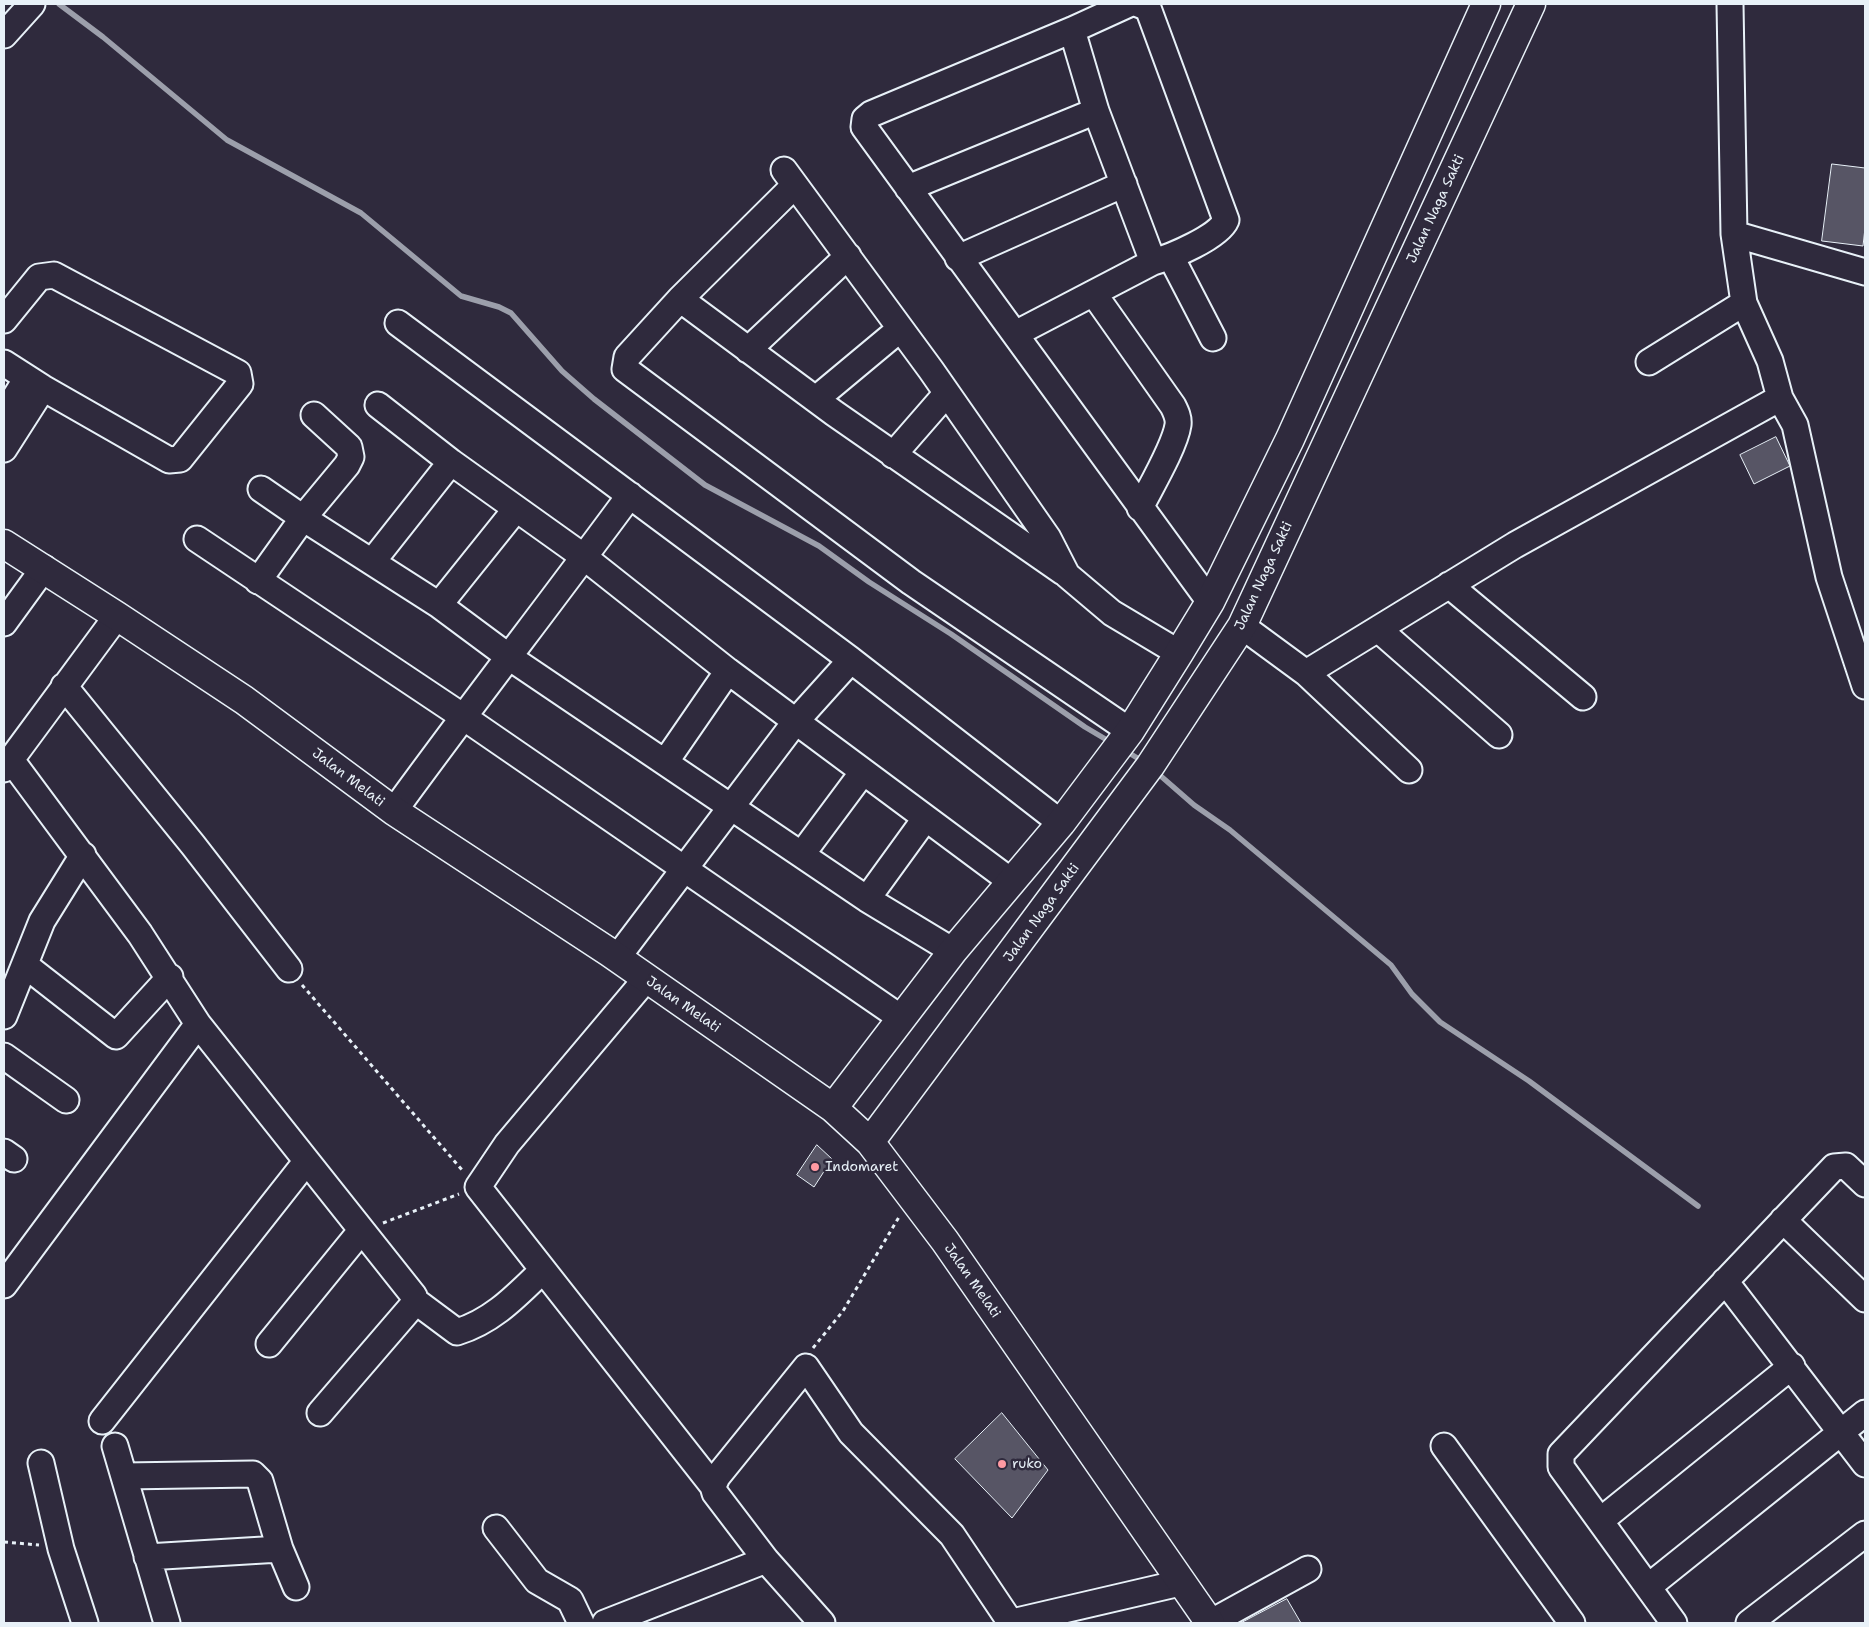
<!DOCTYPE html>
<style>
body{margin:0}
#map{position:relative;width:1869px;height:1627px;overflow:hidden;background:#2f2a3d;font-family:"Shantell Sans",sans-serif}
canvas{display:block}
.frame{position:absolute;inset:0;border:5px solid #e8f1f8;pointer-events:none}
</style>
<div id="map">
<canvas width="1869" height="1627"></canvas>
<div class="frame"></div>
</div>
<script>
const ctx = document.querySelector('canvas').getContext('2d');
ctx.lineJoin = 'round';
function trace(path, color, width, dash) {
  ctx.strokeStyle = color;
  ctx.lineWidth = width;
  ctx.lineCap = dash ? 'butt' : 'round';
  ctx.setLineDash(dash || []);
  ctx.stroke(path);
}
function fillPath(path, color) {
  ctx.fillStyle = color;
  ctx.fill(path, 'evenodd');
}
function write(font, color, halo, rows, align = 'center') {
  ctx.font = font + ' "Shantell Sans",sans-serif';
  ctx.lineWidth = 5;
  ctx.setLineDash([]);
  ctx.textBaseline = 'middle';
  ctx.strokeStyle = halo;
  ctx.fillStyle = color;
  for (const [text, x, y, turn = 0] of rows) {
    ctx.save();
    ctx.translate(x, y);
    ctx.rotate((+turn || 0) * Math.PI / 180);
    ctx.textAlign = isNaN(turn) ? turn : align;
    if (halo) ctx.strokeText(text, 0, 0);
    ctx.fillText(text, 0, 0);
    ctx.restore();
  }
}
trace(new Path2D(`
 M59,4l44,33 124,103 134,73 100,83 38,11 12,6 51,58 32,28 111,86 114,61 50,36 82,52 134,93 27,16
 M1124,750l20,12
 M1155,771l39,34 36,25 161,135 21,29 28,28 89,59 169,125`), '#9c9fab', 5.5);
const building = new Path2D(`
 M1832,164l33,4v60l-2,18 -41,-5z
 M1776,437l14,29 -36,18 -14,-29z
 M817,1145l15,14 -18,28 -17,-12z
 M1002,1413l46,57 -36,48 -57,-59z
 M1287,1599l14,24h-60z`);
fillPath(building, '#575565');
trace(building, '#e8f1f8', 1);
const minor = new Path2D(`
 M1129,4l-57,26 -201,84 -6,5 -1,8 346,475
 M1730,4l4,230 10,69 26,58 10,37 15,27 34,152 36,109
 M1072,30l24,81 57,151
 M4,35l28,-31
 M784,170l147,200 117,168 19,37 45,38 67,40
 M795,185l-115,114 -53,58 -2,12 286,213 219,149
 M908,188l188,-77
 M1734,234l131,38
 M1171,257l42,81
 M958,258l166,-74
 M1094,294l79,112c3,6 6,12 5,19 -3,21 -28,63 -38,83
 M680,299l154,114 229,159
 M4,320l35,-43 15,-2 184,98 2,11 -60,75 -11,1 -126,-72 -39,-25
 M398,323l453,337
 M1015,334l138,-72c18,-5 66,-25 73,-42l-78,-212 -10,-4
 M748,350l100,-94
 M1649,362l95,-59
 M816,399l84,-70
 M378,405l73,57 133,95 144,114 284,211
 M4,415l23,-37
 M314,415l35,32 2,10 -4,8 -44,53 136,87 70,52 358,242 86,52
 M4,449l39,-61
 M893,455l54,-62
 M197,539l265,177 439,302
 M372,562l79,-100
 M258,581l45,-63 -42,-29
 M1449,585l134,112
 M439,605l77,-96
 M4,623l40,-55
 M1242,626l64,47 103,97
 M1378,629l121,106
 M1306,673l209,-128 265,-147
 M64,686l129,159 96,124
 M11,760l129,174 58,90 216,272 -1,9 -93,108
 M666,761l62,-90
 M4,769l113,-153
 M394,811c77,-106 158,-210 236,-316
 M802,854l61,-82
 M867,899l58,-80
 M617,958l179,-237 55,-61 210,163
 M25,965l91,71 54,-59
 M646,979l-139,165 -29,43 235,299
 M4,1016l38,-95 41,-66
 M4,1056l62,44
 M4,1152l10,7
 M1783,1220l82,79
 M1725,1281l140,183
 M4,1285l194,-261
 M414,1300l43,32c36,-11 59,-36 86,-62
 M269,1344l92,-113
 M102,1421l204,-259
 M115,1446l52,177
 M1444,1446l128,177
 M41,1463l20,86 24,74
 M124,1476l129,-2 7,7 20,68 16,38
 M1600,1521l192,-155
 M496,1528l41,53 33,19 11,23
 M147,1557l133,-8
 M1648,1587l217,-174
 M605,1623l161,-63
 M822,1623l-56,-63 -51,-67 -2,-7 4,-9 89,-110 45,66 101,102 59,88
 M1008,1623l172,-40
 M1210,1623l98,-54
 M1674,1623l-113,-156v-13l273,-287 12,-1 19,18
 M1749,1623l116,-89`);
const major = new Path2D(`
 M4,544l113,72 127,84 150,111 215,141 224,156 37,34 75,99 265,382
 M833,1108l120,-157 108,-128 69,-92 49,-78 31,-51 80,-163 196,-435
 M870,1142l280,-376 92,-140 289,-622`);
trace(minor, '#e8f1f8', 29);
trace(major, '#e8f1f8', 31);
trace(new Path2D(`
 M302,985l161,186
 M383,1223l76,-29
 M813,1348l30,-37 56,-94
 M4,1542l35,3`), '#e8f1f8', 3, [4, 4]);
trace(minor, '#2f2a3d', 25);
trace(major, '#2f2a3d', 28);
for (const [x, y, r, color] of [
 [815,1167,5,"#ff9aa2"],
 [1002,1464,5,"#ff9aa2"]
]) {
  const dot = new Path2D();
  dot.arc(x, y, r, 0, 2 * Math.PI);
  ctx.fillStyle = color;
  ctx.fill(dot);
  trace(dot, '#2f2a3d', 2);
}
write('14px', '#e8f1f8', '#2f2a3d', [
 ["Jalan Naga Sakti",1436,209,-65],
 ["Jalan Naga Sakti",1264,576,-65],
 ["Jalan Melati",348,778,37],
 ["Jalan Naga Sakti",1042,913,-54],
 ["Jalan Melati",683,1005,35],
 ["Jalan Melati",972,1281,55]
]);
write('14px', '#e8f1f8', '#2f2a3d', [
 ["Indomaret",825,1167],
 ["ruko",1012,1464]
], 'left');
</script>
